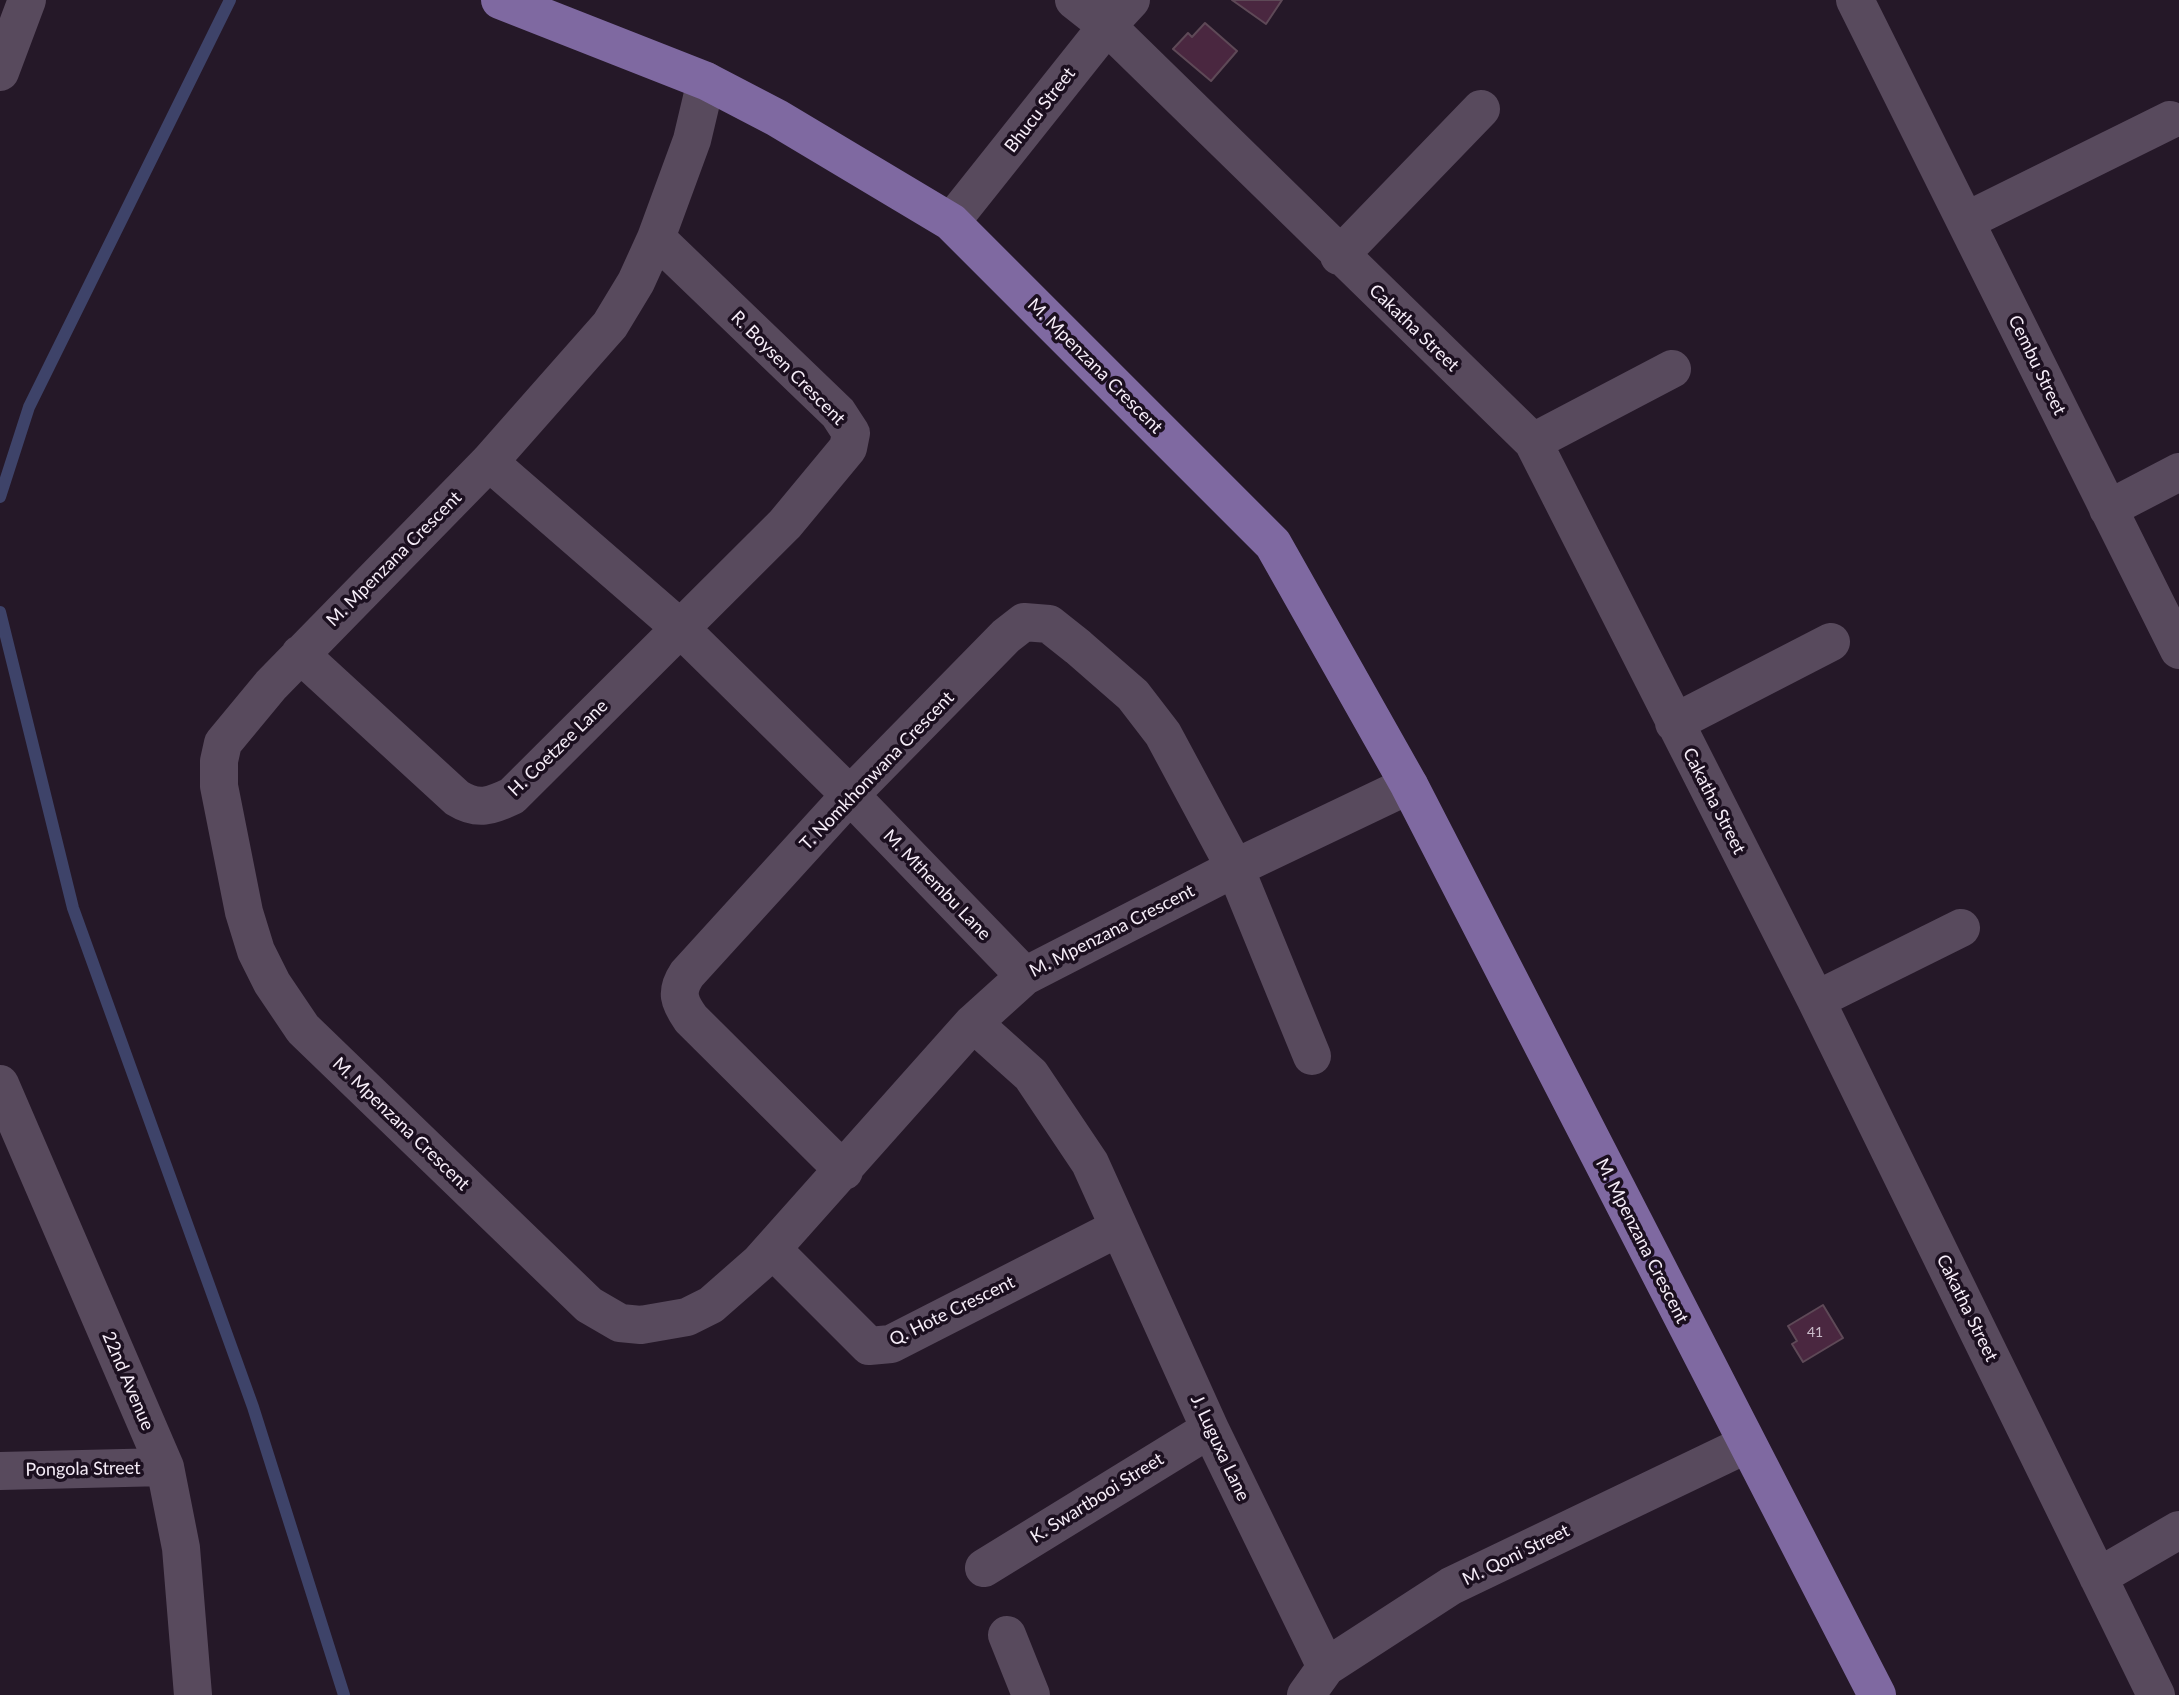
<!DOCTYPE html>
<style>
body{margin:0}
canvas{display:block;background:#251828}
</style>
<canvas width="2179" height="1695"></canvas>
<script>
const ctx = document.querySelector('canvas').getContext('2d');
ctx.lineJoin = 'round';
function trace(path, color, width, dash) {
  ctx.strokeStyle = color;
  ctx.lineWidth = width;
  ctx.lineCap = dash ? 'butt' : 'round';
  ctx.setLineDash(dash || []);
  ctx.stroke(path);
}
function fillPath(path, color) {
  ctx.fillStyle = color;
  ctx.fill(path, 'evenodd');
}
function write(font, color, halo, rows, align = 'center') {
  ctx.font = font + ' Lato,sans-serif';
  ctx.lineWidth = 7;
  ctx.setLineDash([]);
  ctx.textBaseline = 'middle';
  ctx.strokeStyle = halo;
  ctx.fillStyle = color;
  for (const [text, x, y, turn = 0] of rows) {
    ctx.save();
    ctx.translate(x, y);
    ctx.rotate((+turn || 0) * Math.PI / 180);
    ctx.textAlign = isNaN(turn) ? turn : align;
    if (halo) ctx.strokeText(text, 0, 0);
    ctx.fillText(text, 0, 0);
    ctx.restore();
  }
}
trace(new Path2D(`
 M0,497l29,-90 201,-407
 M0,612l73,296 180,499 91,288`), '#3e4369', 12);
const building = new Path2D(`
 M1232,0h50l-16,24z
 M1205,23l32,28 -26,30 -38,-32 15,-16 4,4z
 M1823,1305l20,33 -40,24 -11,-18 5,-3 -9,-15z`);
fillPath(building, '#4a2740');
trace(building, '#5e4957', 2);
trace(new Path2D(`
 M1074,0l33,26 426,416 283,558 340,695
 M1855,0l324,650
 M0,72l27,-72
 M706,81l-14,59 -36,98 -20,44 -26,43 -121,137 -218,223 -48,58 -4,18v25l25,126 12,39 16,32 31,46 286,276 31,18 21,2 46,-8 24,-12 49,-43 213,-239 52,-47 210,-108 174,-83
 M1966,221l204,-101
 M951,222l156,-196 24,-26
 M1339,256l142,-147
 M1533,442l139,-73
 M489,462l190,165 171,168 175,181
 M2108,509l71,-37
 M300,654l157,144c21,13 34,8 55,-2l273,-272 63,-76 3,-15 -13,-20 -182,-175
 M1674,723l157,-81
 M1816,1000l145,-72
 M973,1023l58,52 59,88 120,266 116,238
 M0,1084l165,383 16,81 12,147
 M844,1171l-153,-152c-12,-17 -16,-27 -4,-45l163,-179 156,-159 18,-14 25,2 29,23 55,48 30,39 72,134 77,188
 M772,1249l97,97 22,-2 227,-116
 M0,1471l165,-4
 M984,1568l226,-139
 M2098,1577l81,-47
 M1007,1635l24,60
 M1306,1695l20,-28 125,-81 296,-142`), '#584a5d', 38);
trace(new Path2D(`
 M500,0l206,81 71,37 174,104 322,322 136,241 468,910`), '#7f69a1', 38);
write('14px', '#cbbcca', null, [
 ["41",1815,1332]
]);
write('18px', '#f6edf8', '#1b0f1f', [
 ["Bhucu Street",1040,110,-52],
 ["Cakatha Street",1414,328,44],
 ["Cembu Street",2037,365,64],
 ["M. Mpenzana Crescent",1095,366,45],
 ["R. Boysen Crescent",788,368,45],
 ["M. Mpenzana Crescent",394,559,-45],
 ["H. Coetzee Lane",558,748,-44],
 ["T. Nomkhonwana Crescent",877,771,-46],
 ["Cakatha Street",1714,801,63],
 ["M. Mthembu Lane",937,885,46],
 ["M. Mpenzana Crescent",1112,931,-27],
 ["M. Mpenzana Crescent",401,1124,44],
 ["M. Mpenzana Crescent",1642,1241,63],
 ["Cakatha Street",1967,1308,64],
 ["Q. Hote Crescent",952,1311,-26],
 ["22nd Avenue",128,1381,67],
 ["J. Luguxa Lane",1220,1448,65],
 ["Pongola Street",83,1469,-1],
 ["K. Swartbooi Street",1097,1498,-32],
 ["M. Qoni Street",1516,1555,-26]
]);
</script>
